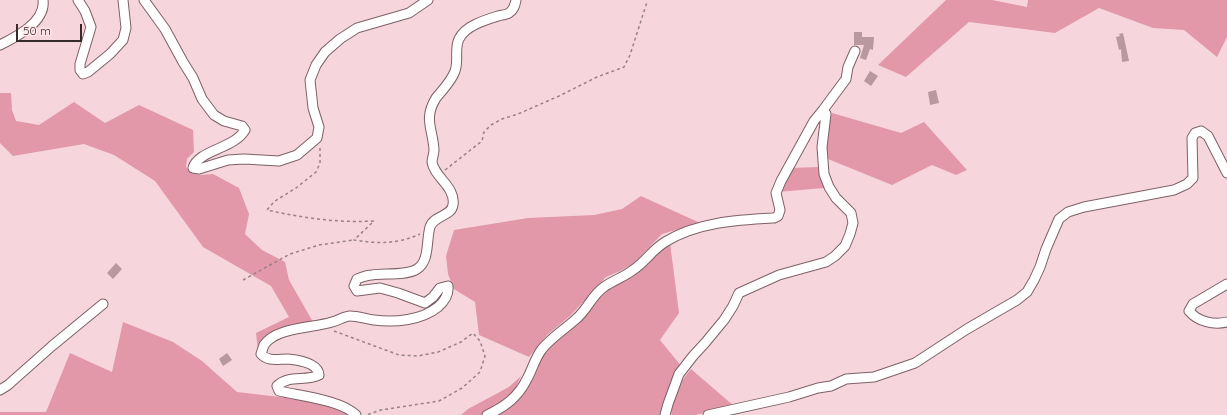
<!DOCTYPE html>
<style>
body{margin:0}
#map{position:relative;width:1227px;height:415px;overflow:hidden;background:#f6d6dc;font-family:Quicksand,sans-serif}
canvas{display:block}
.scale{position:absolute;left:16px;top:24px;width:66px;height:18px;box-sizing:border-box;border:2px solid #362a2c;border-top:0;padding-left:5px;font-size:12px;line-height:14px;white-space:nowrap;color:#362a2c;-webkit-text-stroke:3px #ffe5e9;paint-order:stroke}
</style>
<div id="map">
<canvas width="1227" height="415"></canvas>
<div class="scale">50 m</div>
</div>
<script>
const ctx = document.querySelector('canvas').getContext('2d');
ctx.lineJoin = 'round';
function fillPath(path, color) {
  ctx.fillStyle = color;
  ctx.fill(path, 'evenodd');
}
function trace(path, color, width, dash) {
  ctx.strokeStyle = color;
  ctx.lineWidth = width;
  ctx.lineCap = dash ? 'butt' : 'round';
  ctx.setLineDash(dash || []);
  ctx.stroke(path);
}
fillPath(new Path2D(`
 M946,0h46l35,7 1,-7h199v37l-10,20 -33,-27 -31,-2 -54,-20 -44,25 -86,-11 -63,55 -28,-12z
 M0,93h11l1,17 4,11 23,4 35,-23 31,21 34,-18 54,25 1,22 -7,7 -1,8 5,6 9,2 13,-1 26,14 10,26 -4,20 17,16 23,12 4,18 24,42 -14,3 -41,27 -2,-19 33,-16 -18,-31 -68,-39 -48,-66 -41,-26 -30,-11 -71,12 -13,-13z
 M832,113l69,20 23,-11 43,48 -11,5 -24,-10 -40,20 -64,-26c-5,-12 1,-34 4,-46z
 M819,167l5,21 -46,4 11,-24z
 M641,196l59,27 -38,11 -29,30 -13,7 -14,6 -36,39 -23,19 -18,22 -50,-22 -4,-33 -21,-13 -6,-15 -2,-18 8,-26 74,-12 66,-3 28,-6z
 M670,243l9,70 -19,27 22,27 -19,48h-168l12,-5 13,-14 25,-45 59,-61 52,-41z
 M123,322l50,20 29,19 35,31 69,8 30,7 16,8h-352v-3h46l24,-59 42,19z
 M691,369l43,37 -39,9h-23c-5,-15 10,-35 19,-46z
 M521,376l-8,18 -12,11 -19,10h-21l7,-6 41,-22z`), '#e298a9');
fillPath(new Path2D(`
 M854,32h8v5h12l-1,13 -3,-1 -4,11 -6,-2 4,-13h-10z
 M1123,33l6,28 -7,1 -1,-13 -2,1 -3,-13 4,-1 -1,-2z
 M870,71l8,5 -7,10 -7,-5z
 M936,90l3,13 -9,2 -2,-13z
 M116,263l6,6 -9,10 -6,-6z
 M227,353l5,7 -9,6 -4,-7z`), '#b7999f');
const street = new Path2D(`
 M78,0l7,11 6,16 -11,37v6l3,4 5,-2 22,-18 13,-14 3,-12 -3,-28
 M144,0l21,29 18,33 10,16 9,21 12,16 10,6 18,5 3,4c-11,19 -47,20 -52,38l6,1 29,-9 16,-1 35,2 18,-6 20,-17 2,-11 -6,-19 -3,-28 6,-15 9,-13 15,-13 17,-11 52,-15 19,-13
 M0,45c16,-8 46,-23 43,-45
 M823,110l23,-31 2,-12 7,-16
 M1227,284l-34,20 -4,7c9,11 25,14 38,11
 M0,390l8,-5 44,-39 51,-42
 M356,415c-15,-15 -55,-19 -77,-24l-2,-5c12,-12 28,-4 42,-11 -1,-12 -21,-15 -31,-16 -10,0 -20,3 -27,-5 1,-3 2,-6 3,-9 12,-18 50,-17 68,-23 6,-1 12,-6 18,-6 8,0 16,3 24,4 21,3 48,0 64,-13 7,-6 11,-12 10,-21l-8,2 -7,9 -8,6 -27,-10 -18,-5 -23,3 -3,-5 3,-7c5,-2 10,-4 15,-4 12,-2 34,1 45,-6 13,-8 9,-29 13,-42 4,-12 21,-10 23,-22 3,-18 -19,-28 -21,-43 0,-3 2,-8 2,-12 -1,-21 -11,-31 2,-52 7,-9 15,-16 19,-27 4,-11 -1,-22 4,-32 6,-13 26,-19 39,-23 3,-1 8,-1 11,-3 5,-3 6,-8 7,-13
 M487,415c18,-8 31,-18 40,-36 5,-9 8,-21 15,-30 10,-12 23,-20 34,-30 11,-9 16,-24 28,-32 8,-6 20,-10 29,-17 12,-8 19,-20 32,-28 32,-20 72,-22 109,-24l4,-2 2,-6 -4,-17 5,-12 33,-60 9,-11 3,4 -4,33 2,27 5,13 7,11 15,15 2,10 -3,11 -5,12 -10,10 -9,6 -47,13 -40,18 -6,13 -9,14 -19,23 -12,13 -14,18 -11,30 -3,11
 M708,415l81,-18 29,-9 13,-2 15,-7 28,-2 41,-14 52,-34 50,-29 10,-8 7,-12 6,-13 6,-18 13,-30 9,-7 16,-5 90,-17 13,-6 6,-6 -1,-40 3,-5 6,-2 7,5 19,37`);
trace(street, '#7d6167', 11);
trace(new Path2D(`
 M320,148v15l-4,9 -20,16 -21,13 -8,9c36,8 70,13 107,11l-20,19c24,4 44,4 66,-6
 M445,170l37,-29 2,-9 7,-7 11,-6 16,-5 41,-18 38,-19 27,-10 6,-12 17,-53
 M243,280l47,-26 29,-9 35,-5
 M334,331l65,24 19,1 20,-4 23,-10 12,-9 7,8 5,15 -5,16 -18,16 -23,13 -58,9 -15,5`), '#978185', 1.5, [3, 3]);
trace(street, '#fff', 9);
</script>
